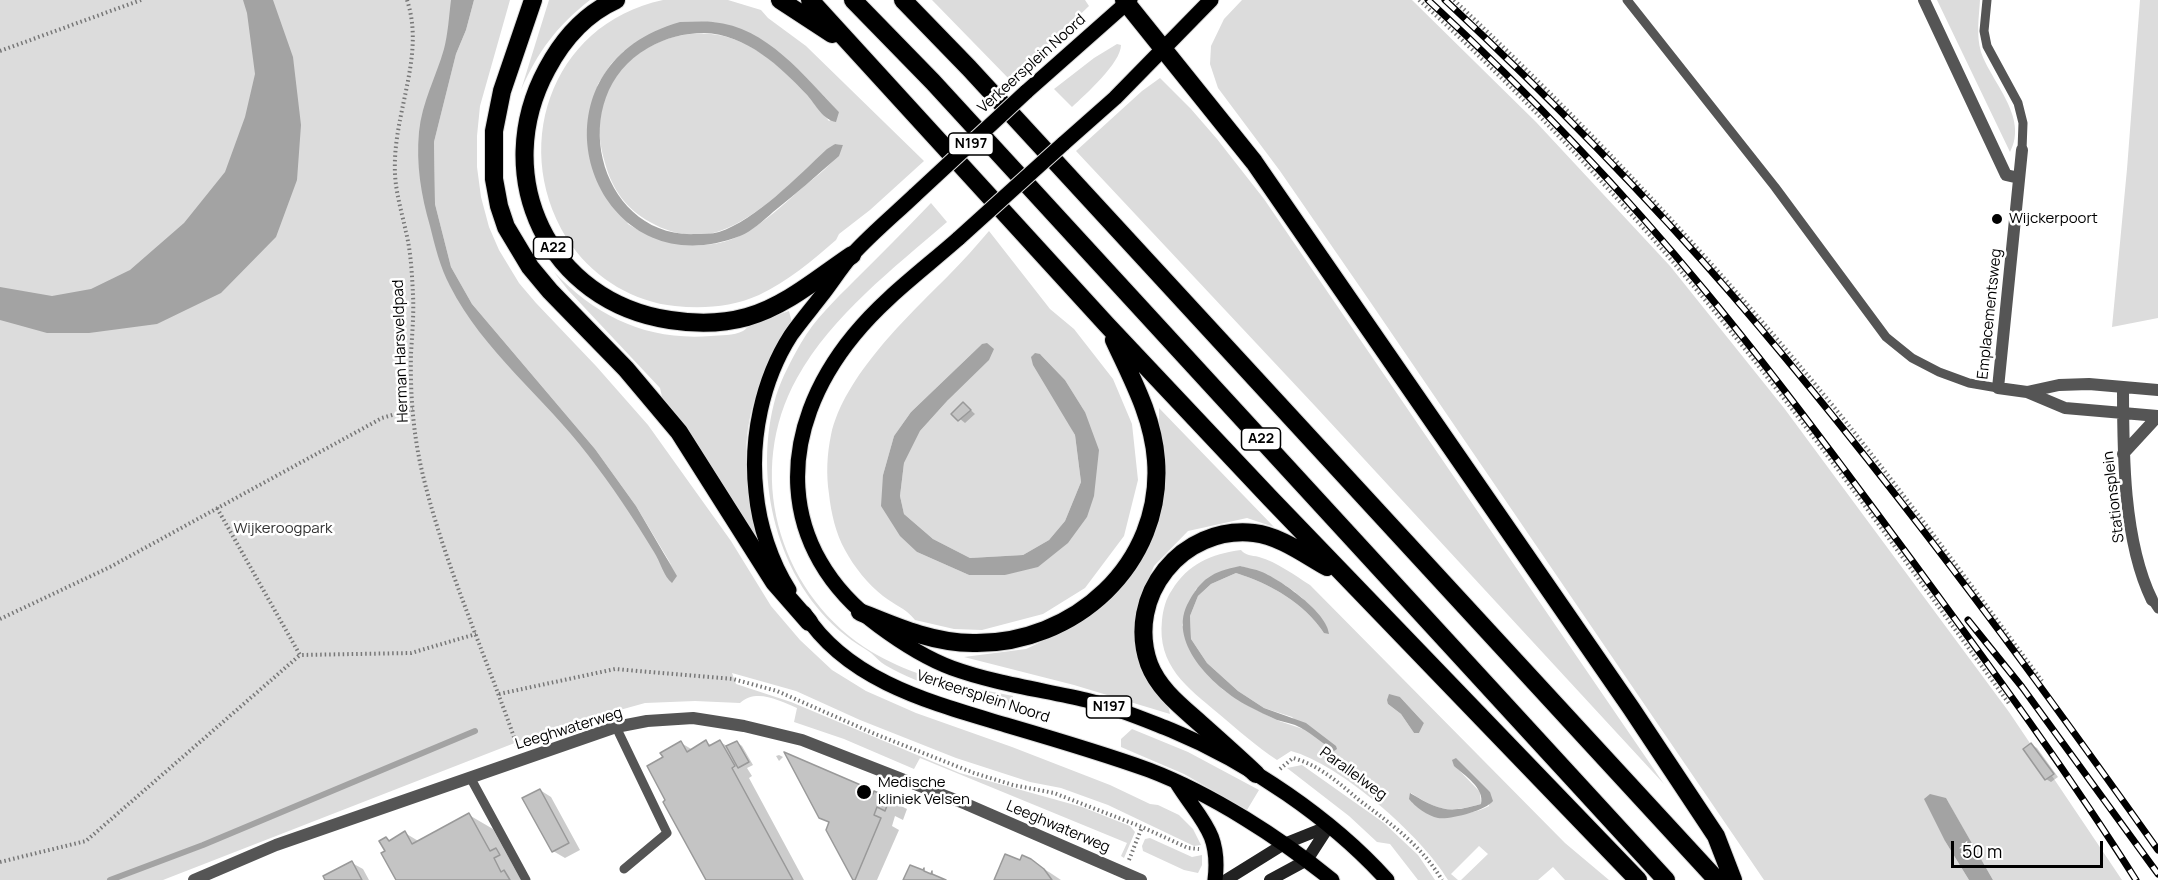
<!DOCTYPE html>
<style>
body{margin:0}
#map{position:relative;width:2158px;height:880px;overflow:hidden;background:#fff;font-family:Manrope,sans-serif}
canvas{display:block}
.scale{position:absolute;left:1951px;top:841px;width:152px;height:27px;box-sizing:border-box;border:3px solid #000;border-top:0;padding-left:8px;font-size:18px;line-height:21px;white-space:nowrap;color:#000;-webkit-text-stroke:4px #fff;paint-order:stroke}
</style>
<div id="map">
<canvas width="2158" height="880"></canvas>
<div class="scale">50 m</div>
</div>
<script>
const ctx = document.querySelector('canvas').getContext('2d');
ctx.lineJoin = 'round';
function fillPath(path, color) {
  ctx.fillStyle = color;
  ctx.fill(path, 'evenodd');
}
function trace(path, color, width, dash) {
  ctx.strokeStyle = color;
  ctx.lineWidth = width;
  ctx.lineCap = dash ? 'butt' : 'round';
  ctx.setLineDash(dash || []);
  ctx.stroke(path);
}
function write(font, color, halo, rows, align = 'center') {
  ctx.font = font + ' Manrope,sans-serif';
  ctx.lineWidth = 5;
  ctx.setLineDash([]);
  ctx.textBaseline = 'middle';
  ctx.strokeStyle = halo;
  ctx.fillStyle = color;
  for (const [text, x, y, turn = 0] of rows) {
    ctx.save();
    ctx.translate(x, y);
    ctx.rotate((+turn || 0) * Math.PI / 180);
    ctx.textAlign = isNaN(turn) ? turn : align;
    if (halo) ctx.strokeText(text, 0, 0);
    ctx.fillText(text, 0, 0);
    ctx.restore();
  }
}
fillPath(new Path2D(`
 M0,0h461l-29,119 -2,74 12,56 21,49 128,153 81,115 -36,-60 -41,-57 -123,-145 -21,-37 -16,-63 -1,-62 22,-88 10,-24 8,-30h36l-30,106 -3,30v31l4,30 8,30 10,23 20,33 17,20 60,63 52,59 83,116 40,65 29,34 32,30 34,21 50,22 96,34 98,38 40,19 8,1 21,10 14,14 8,16 -7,1 -86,-41 -47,-17 -31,-6 -74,-24 -96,-38 -64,-29 -64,-18 4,11 55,18 169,71 122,34 48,19 5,6 -11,26 -3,-2 6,-13 -207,-85 -6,11 -70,-30 -50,-17 3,-14c-18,-7 -40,-20 -57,-5l-45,-2 -50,2 -97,27 -385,150h-163z
 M549,0h41c-33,26 -52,51 -69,90z
 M663,0h65l33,10 7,8 38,28 118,115 -54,49 -31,24 -3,6c-24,21 -48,41 -77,55 -27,12 -56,14 -84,11 -41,-4 -79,-27 -103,-60 -65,-93 -23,-222 91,-246zM713,22c60,15 85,47 126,90l-10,9c-24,-29 -53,-64 -88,-79 -55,-25 -126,7 -140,67 -4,18 -1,37 4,54 7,26 21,46 45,59 20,12 47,17 70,9 40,-14 83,-59 115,-87l8,1c-8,19 -27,31 -41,43 -18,16 -38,35 -59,46 -36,20 -82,11 -115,-10l-41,-88 2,-21 9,-31 13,-20 13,-13z
 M932,0h153l4,6 -78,75z
 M1242,0h170l124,122 134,144 114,142 225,304 113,168h-129l-45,-78 -3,39 24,39h-205l-393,-577 -91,-132 -62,-83 -8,-24 1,-18 13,-27z
 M1937,0h43c-1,17 -4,35 1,52 10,30 48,65 29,100z
 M2140,0h18v318l-46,9 15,-158z
 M1117,44l4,1c0,18 -36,50 -49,62l-18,-18 40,-31z
 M1160,78l31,31 26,30 47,60 400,585 -348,-377 -240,-256 66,-60z
 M931,203l16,19c-54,47 -114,92 -150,156 -52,93 -20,210 67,269 33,22 72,33 109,43l5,-1 35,7 -4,14c-42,-13 -86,-23 -124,-45 -5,-3 -9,-8 -14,-12 -8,-6 -18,-11 -26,-18 -68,-54 -93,-157 -69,-239 6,-19 16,-37 25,-53 14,-24 34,-43 53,-62 26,-26 51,-51 77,-78z
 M989,231l61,78 24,20 39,50 19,45 6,56 -14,56 -39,52 -42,26 -61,16 -28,-1 -39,-9c-9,-12 -21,-15 -32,-24 -15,-12 -29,-29 -38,-46 -9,-16 -14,-37 -16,-56 -3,-20 -2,-40 2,-59 13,-59 77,-119 118,-160 14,-14 27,-29 40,-44zM982,344l-34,56 -28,31 -16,32 -4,33 4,18 29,25 37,19 53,-3 26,-15 16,-19 16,-39 -6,-47 -13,-24 -22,-57 25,26 20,32 2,105 -82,58h-36l-52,-23 -34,-77 11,-39 17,-24z
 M554,272c43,45 93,69 157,64 9,-1 23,0 32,-5 2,-1 4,-4 7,-5 12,-6 26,-10 39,-15l3,12c-48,77 -55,122 -36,211h-5l-88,-133 -3,-13 -92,-98z
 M1159,408l115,119 -27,-9 -59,13 -34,35 -13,31 -5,18 -2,17 2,18 6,19 26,36 2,9 -96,-29 -110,-28 62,-8 46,-22 27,-22 23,-25 37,-119z
 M1241,550c5,6 10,5 18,7 18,5 35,18 51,28l255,258 44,37h-44l-12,-13 -15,13h-77l27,-26 -9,-8 -28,28 7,6h-10c-25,-43 -108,-116 -157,-129l-14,9c-21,-14 -39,-30 -58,-46 -32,-27 -62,-48 -57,-94 1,-10 4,-22 10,-30 16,-26 39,-36 69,-40zM1240,566c25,7 51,19 68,38 7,8 11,20 16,29 -20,-30 -53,-49 -88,-60l-25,11 -13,12 -8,20 1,23 16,24 31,28 26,17 28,9 11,12 -24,-8 -32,-16 -25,-16 -40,-64 14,-36zM1400,697l24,26 -5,10h-5l-13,-19 -13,-10zM1454,765l36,27 -1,14c-26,14 -49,4 -77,-3l-1,-10c28,18 36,20 70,11l-1,-12z
 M1132,729l56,23 71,38 -12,20 -63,-36 -63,-27v-8z
 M1302,765l82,58 34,32 17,25h-17l-28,-36 -13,-2 -28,-26 -62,-48z
 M1150,838l42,19 10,-2v10l-4,8 -14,-3 -41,-19 -1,-5 3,-7z`), '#dcdcdc');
fillPath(new Path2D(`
 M243,0h30l20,57 8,68 -4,55 -21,57 -55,56 -64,31 -68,9h-42l-47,-13v-33l52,9 39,-7 39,-19 54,-47 41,-51 20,-55 10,-43 -8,-61z
 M451,0h23l-8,30 -10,24 -22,88 1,62 16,63 21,37 123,145 41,57 41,70 -5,7c-8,-6 -12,-22 -18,-31 -20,-33 -42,-66 -66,-97 -44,-58 -105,-104 -138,-169 -10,-19 -15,-40 -20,-60 -9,-31 -14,-62 -11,-94 3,-30 17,-55 25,-83 4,-15 5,-33 7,-49z
 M680,22c11,0 22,-1 33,0 54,5 91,54 126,90l-3,10c-13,-2 -20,-17 -29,-27 -26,-28 -61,-61 -103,-62 -19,0 -39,5 -56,15 -86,49 -49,191 48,186 7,0 16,0 23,-2 37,-12 79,-56 108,-83l8,-5 8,1 -4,11c-22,19 -43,38 -66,56 -10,9 -21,19 -33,24 -150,58 -224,-168 -60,-214z
 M987,343l7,6 -5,11 -41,40 -28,31 -16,32 -4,33 4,18 29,25 37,19 53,-3 26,-15 16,-19 16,-39 -6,-47 -42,-70 -2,-8 4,-4 5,1 25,26 20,32 14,38 -5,46 -7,21 -19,26 -30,24 -33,8h-36l-52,-23 -17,-16 -19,-30 2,-31 11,-39 17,-24 71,-68z
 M1240,566c7,2 15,3 22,6 19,8 66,41 67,62l-5,-1c-20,-30 -53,-49 -88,-60l-25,11 -13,12 -8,20 1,23 16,24 31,28 26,17 42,15 30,23 1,3 -3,2c-13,-9 -25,-20 -39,-26 -5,-2 -12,-3 -18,-5 -9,-4 -19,-9 -29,-14 -32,-17 -80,-61 -61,-101 14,-27 25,-33 53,-39z
 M1389,694l11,3 24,26 -5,10h-5l-13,-19 -13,-10 -1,-4z
 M1456,758l34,34 3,9c-8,10 -44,19 -55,17 -10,-2 -23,-11 -29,-19l1,-6c29,17 37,21 71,11 4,-16 -17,-29 -27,-38l-2,-6z
 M1930,794l16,4 47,82h-24l-24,-39 -21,-42z`), '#a3a3a3');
fillPath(new Path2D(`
 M964,404l11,10 -10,9 -11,-9z
 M706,742l7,4 7,-4 9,5 8,-5 5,4 11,19 -6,3 5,8 -3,2 55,102h-97l-42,-122 16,-15 12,7z
 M2032,745l5,3 21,29 -7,5 -5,-3z
 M779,755l4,2 -4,4 -3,-5z
 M540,790l11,7 29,53 -15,8 -12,-7z
 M869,790l38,19 -4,11 -8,-4 -3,10 7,4 -22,50h-23l-24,-57 -10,-6z
 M469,815l24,14 28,51h-124l-10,-28 -1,-13 5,2 14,-8 15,9z
 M1023,857l26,15 12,8h-65l25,-18z
 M352,863l11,6 6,11h-43z`), '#0003');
trace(new Path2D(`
 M110,880l93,-35 272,-114`), '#a3a3a3', 6);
const building = new Path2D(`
 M963,402l8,8 -13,11 -7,-7z
 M706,740l3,6 11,-6 15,26 -3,2 61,112h-87l-43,-78 2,-2 -18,-34 16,-9 -3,-4 21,-12 6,11z
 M737,741l12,21 -11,6 -12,-22z
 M2031,743l23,31 -9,6 -22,-31z
 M784,752l86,37 -2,3 5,2 1,-3 16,7 -5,13 -8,-4 -3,8 7,3 -26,62h-2l-27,-50 3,-8 -10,-4z
 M540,789l29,54 -17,9 -30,-54z
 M469,813l21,38 6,-3 4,7 -6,3 7,14 3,-2 6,10h-114l-15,-27 4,-2 -6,-10 7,-4 3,4 16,-10 7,13z
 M1005,854l15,6 2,-5 9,4 13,10 8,11h-58z
 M352,861l10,19h-37l-2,-4z
 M910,865l13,5 1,-2v3l7,3 1,-3v3l14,6h-43z`);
fillPath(building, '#c4c4c4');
trace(building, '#999', 1.5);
const primary = new Path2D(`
 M1026,92l104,-92
 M1063,144l52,-46 96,-98
 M959,238c-35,31 -75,60 -105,97 -79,96 -79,214 25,291 23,17 46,32 73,42 41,15 91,22 134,32 29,7 57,19 85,30 77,32 160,88 216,150
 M789,590c-18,-28 -30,-65 -33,-98 -6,-53 6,-112 35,-157 10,-14 21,-27 31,-40 10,-13 19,-27 30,-40 19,-21 42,-40 63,-60
 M804,613c44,69 129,90 202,112 48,14 96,28 143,45 63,24 131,68 183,110
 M1177,783c23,37 44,49 38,97`);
const highway = new Path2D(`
 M533,0l-31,91 -8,40v48l5,27 7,21 24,40 20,24 76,78 53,63 95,150 35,40
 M616,0c-31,14 -53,39 -69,69 -58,107 1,233 123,251 26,4 52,4 77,-3 39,-11 72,-40 105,-62
 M780,0l52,34
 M810,0l297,325 163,173 368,382
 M853,0l80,82 733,798
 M903,0l66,68 748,812
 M1124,0l130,162 377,546 85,128 17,44
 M860,612c37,15 73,31 113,31 101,2 191,-79 183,-183 -3,-43 -24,-81 -42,-120
 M1256,774c-18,-17 -36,-33 -54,-49 -20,-18 -43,-35 -53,-61 -24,-68 33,-139 105,-131 26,3 50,21 73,34`);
trace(primary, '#dbdbdb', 17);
trace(highway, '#dbdbdb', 20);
trace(new Path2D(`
 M407,0c19,57 -15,114 -12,174 1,20 7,39 11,58 5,20 6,43 7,63 1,20 -1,40 -2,59 -1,37 2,77 10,113 21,93 65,188 96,279
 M1419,0c100,91 194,190 281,294 110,132 209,273 310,411
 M1454,0c135,127 262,263 380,407 72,89 140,182 208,274
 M0,51l141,-51
 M217,508l83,147 111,-2 65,-19
 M0,619l110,-52 272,-149 31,-9
 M499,694l116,-25 118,10 44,12 98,43 99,39 39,12 41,8 88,34 46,21 11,1
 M1280,769l13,-11c26,7 46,25 66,42 32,24 62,45 83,80
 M1129,860l13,-33
 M0,862l86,-21 214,-186`), '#777', 4, [1.5, 3]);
trace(new Path2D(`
 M1627,0l148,187 111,150 26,21 27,14 30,11 29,5
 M1987,0l-3,31 3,15 31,57 5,20 -1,27
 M2152,600l6,9
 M616,727l51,106 -43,36
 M470,777l56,103`), '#555', 9);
trace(new Path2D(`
 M1924,0l82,175 13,3
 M2022,150l-24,238 29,4 38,16 93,8
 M2123,387c0,65 0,154 29,213
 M2027,392l32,-7 30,-1 69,6
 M2123,454l35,-38
 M194,880l82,-35 340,-118 31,-6 46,-3 51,8 58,14 164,64 175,76`), '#555', 12);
trace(new Path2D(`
 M1226,880l58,-36 45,-18
 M1270,880l37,-20 22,-34`), '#222', 12);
trace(primary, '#000', 15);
trace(highway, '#000', 18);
const rail = new Path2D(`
 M1428,0c99,91 193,189 278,292 72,87 138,177 205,267 77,105 155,210 225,321
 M1445,0c101,94 198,192 288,296 152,177 291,365 425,554
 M1968,620l54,67 136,187`);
trace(rail, '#000', 7);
trace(rail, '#fff', 4.5, [14]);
const primaryBridge = new Path2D(`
 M915,195l111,-103
 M959,238l104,-94`);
trace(primaryBridge, '#dbdbdb', 17, []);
trace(primaryBridge, '#000', 15);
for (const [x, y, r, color] of [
 [1997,219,6,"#000"],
 [864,792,8,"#000"]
]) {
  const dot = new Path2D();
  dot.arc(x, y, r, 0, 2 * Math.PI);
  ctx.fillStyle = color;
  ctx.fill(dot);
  trace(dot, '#fff', 2);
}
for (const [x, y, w] of [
 [971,144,45],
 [553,248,39],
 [1261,439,39],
 [1109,707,45]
]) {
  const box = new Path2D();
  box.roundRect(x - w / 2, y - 11, w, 22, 4.5);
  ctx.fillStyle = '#fff';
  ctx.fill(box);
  trace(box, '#000', 1.5);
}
write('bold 14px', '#000', null, [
 ["N197",971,144],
 ["A22",553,248],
 ["A22",1261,439],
 ["N197",1109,707]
]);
write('15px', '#000', '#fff', [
 ["Verkeersplein Noord",1032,64,-42],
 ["Emplacementsweg",1990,314,-84],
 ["Herman Harsveldpad",401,351,-92],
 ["Stationsplein",2114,497,-97],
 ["Verkeersplein Noord",983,697,18],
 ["Leeghwaterweg",569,729,-17],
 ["Parallelweg",1353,774,36],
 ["Leeghwaterweg",1058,827,23]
]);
write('15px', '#000', '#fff', [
 ["Wijckerpoort",2009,219],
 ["Medische",878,783],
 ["kliniek Velsen",878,800]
], 'left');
write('15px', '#333', '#fff', [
 ["Wijkeroogpark",283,529]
]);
</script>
